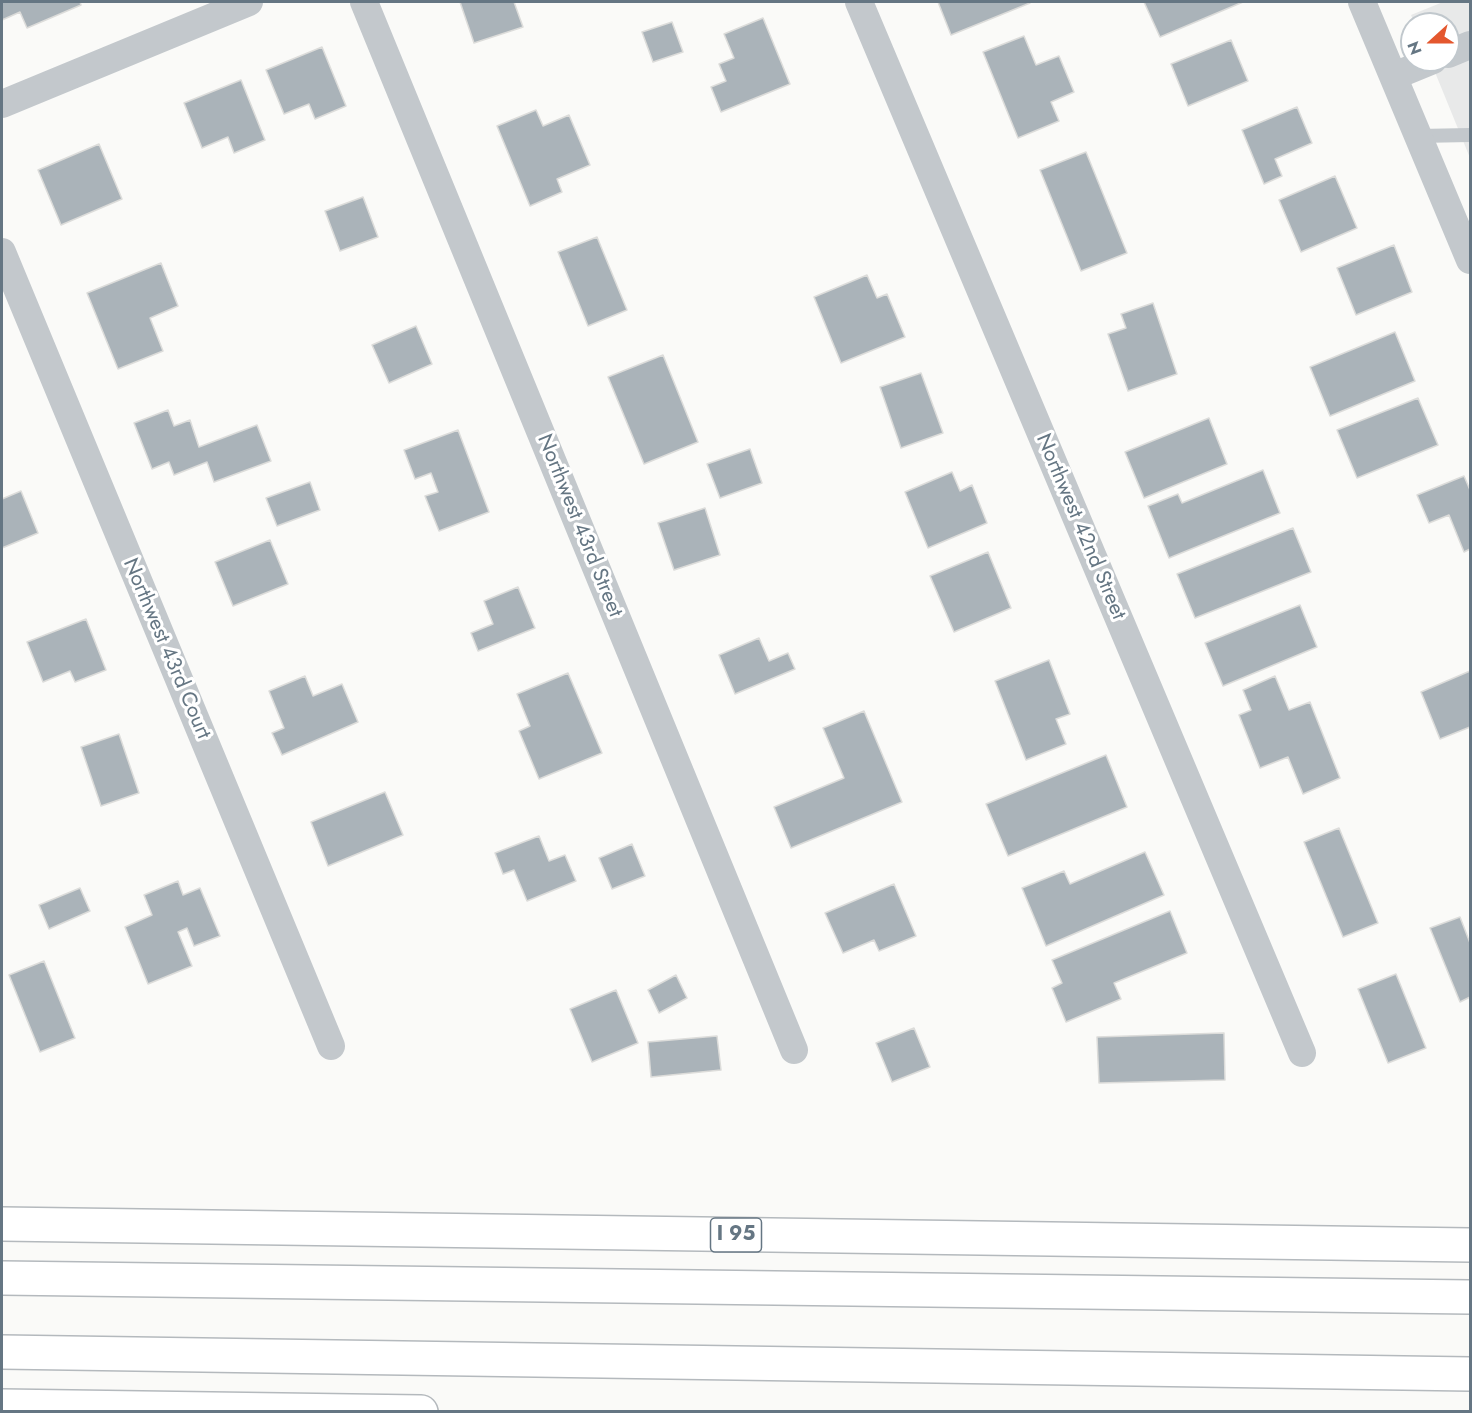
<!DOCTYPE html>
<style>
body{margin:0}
#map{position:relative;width:1472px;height:1413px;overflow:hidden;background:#fafaf8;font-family:Jost,sans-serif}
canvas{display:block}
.frame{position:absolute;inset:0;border:3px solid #657683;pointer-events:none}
.north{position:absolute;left:1400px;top:12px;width:60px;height:60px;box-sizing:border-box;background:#fff;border:2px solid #c1c8cd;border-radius:50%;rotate:249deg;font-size:16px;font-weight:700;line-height:24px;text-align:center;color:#657683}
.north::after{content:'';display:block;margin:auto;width:21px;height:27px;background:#e4572e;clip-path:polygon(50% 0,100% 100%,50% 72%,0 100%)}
</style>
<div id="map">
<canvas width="1472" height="1413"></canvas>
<div class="frame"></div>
<div class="north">N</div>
</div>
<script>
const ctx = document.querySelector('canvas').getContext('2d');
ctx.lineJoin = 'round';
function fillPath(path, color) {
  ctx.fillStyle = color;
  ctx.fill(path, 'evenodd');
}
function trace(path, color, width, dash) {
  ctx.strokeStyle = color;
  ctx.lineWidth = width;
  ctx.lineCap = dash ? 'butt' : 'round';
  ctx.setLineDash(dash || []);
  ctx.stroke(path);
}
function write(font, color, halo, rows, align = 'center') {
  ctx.font = font + ' Jost,sans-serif';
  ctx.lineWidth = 6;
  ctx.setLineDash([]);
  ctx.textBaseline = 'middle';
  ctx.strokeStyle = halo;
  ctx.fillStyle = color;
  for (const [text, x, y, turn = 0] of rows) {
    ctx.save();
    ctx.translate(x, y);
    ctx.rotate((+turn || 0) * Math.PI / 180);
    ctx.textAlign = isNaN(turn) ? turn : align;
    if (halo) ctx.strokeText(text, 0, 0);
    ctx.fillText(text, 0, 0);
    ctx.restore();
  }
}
fillPath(new Path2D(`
 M1443,2h27v156l-40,-98h18v-36h-33l-4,-9z`), '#e8e9e9');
const building = new Path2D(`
 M2,2h78l1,3 -54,23 -7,-16 -18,8z
 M460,2h54l9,25 -49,16z
 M938,2h91l1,1 -79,32z
 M1144,2h99l-83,35z
 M763,18l27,66 -69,28 -10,-25 15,-6 -7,-17 15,-6 -10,-24z
 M672,22l11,30 -30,10 -11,-30z
 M1024,36l12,29 23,-9 15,36 -23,10 8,19 -41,17 -35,-86z
 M1231,40l17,41 -60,25 -17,-42z
 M322,47l24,59 -31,13 -6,-15 -25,10 -18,-44z
 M241,80l24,60 -31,13 -6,-16 -26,11 -18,-45z
 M1297,107l15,36 -37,16 7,17 -18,8 -22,-54z
 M536,110l7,16 26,-11 21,50 -33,14 5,13 -32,14 -33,-80z
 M99,144l23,55 -61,26 -23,-55z
 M1086,152l41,101 -46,18 -41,-101z
 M1335,176l22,52 -56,24 -22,-52z
 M363,197l15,40 -38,14 -15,-40z
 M597,237l30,73 -39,16 -30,-74z
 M1394,245l18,47 -56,23 -19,-47z
 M161,263l17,43 -28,12 13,33 -45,18 -31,-76z
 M867,275l10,23 10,-4 18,43 -64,26 -27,-66z
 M1153,303l24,71 -49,17 -20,-57 18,-6 -5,-14z
 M416,326l16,38 -43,19 -17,-38z
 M1395,332l20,49 -85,35 -20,-49z
 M663,355l35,87 -54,22 -36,-87z
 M921,373l22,60 -42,15 -21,-61z
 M1418,398l20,47 -81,33 -20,-48z
 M168,410l6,16 16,-6 9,27 58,-22 14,36 -57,21 -7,-20 -33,13 -5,-13 -17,7 -18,-46z
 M1209,418l18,46 -83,34 -19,-46z
 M458,430l31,82 -50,19 -14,-35 13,-4 -7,-19 -16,6 -11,-29z
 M750,449l12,34 -42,15 -13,-34z
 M1263,470l17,43 -111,45 -21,-52 30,-12 4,9z
 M952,472l8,19 12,-6 15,38 -59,25 -23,-56z
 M1464,476l6,14v59l-6,3 -15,-37 -20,8 -12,-28z
 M310,482l10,28 -43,16 -11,-28z
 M21,491l17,42 -36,15v-49z
 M705,508l15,47 -46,15 -16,-47z
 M1293,528l18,44 -116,46 -18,-44z
 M270,540l18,44 -55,22 -18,-44z
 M988,552l23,56 -57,24 -24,-56z
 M518,587l17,41 -57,23 -7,-18 22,-9 -9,-23z
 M1300,605l17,42 -94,39 -18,-43z
 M86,619l20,51 -31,12 -5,-11 -27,11 -16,-40z
 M759,638l10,23 19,-8 7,16 -60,25 -16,-39z
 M1049,660l21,54 -14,5 10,25 -40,16 -31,-79z
 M1470,671v56l-30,12 -19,-47z
 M568,673l34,80 -63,26 -20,-48 11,-5 -13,-32z
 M305,676l8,20 29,-12 16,38 -76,33 -10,-22 12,-5 -15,-37z
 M1275,676l14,34 21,-8 30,76 -37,16 -15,-37 -28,11 -21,-53 12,-5 -8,-20z
 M864,711l38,91 -111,46 -17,-41 70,-29 -21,-50z
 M119,734l20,59 -38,13 -20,-59z
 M1106,755l21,52 -119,49 -22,-52z
 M385,792l18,43 -75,31 -17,-44z
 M1339,828l39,95 -35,14 -39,-95z
 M539,836l10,25 16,-6 11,26 -49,20 -13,-31 -11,4 -8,-21z
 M632,844l13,32 -33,13 -13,-31z
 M1145,852l19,43 -118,51 -24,-58 42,-17 6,13z
 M178,881l5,14 17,-7 20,48 -26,10 -7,-18 -9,4 14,34 -44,18 -23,-57 27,-12 -8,-20z
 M894,884l22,52 -37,15 -5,-11 -31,13 -18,-40z
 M80,888l10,23 -41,18 -10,-24z
 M1170,911l17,42 -73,30 7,16 -55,23 -14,-34 10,-5 -10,-23z
 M1460,917l10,26v54l-10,5 -30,-74z
 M44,961l31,77 -35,14 -31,-77z
 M1396,974l30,74 -38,15 -30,-74z
 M676,975l11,23 -28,15 -11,-23z
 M616,990l22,53 -46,19 -22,-53z
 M914,1028l16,39 -38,15 -16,-39z
 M1224,1033l1,47 -126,3 -2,-46z
 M717,1036l4,34 -70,7 -3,-35z`);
fillPath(building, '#aab3b9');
trace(building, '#dcdcda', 1.5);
const motorway = new Path2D(`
 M2,1224l1468,21
 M2,1278l1468,19
 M2,1352l1468,22
 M2,1406l419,6`);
trace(motorway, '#b4b9bd', 36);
trace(new Path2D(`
 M1419,136l51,-1`), '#c3c8cc', 14);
trace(new Path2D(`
 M364,2l430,1048
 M859,2l443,1051
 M1362,2l108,258
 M1448,54l22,-9
 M1394,76l39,-16
 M2,104l247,-102
 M2,252l329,794`), '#c3c8cc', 28);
trace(motorway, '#fff', 33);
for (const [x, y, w] of [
 [736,1235,51]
]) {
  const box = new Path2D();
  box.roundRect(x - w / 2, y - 17, w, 34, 4.5);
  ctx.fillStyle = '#fff';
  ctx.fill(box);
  trace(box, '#657683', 1.5);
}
write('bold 20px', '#657683', null, [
 ["I 95",736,1235]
]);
write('21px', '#657683', '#fff', [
 ["Northwest 43rd Street",579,526,68],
 ["Northwest 42nd Street",1080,527,67],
 ["Northwest 43rd Court",166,649,67]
]);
</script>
